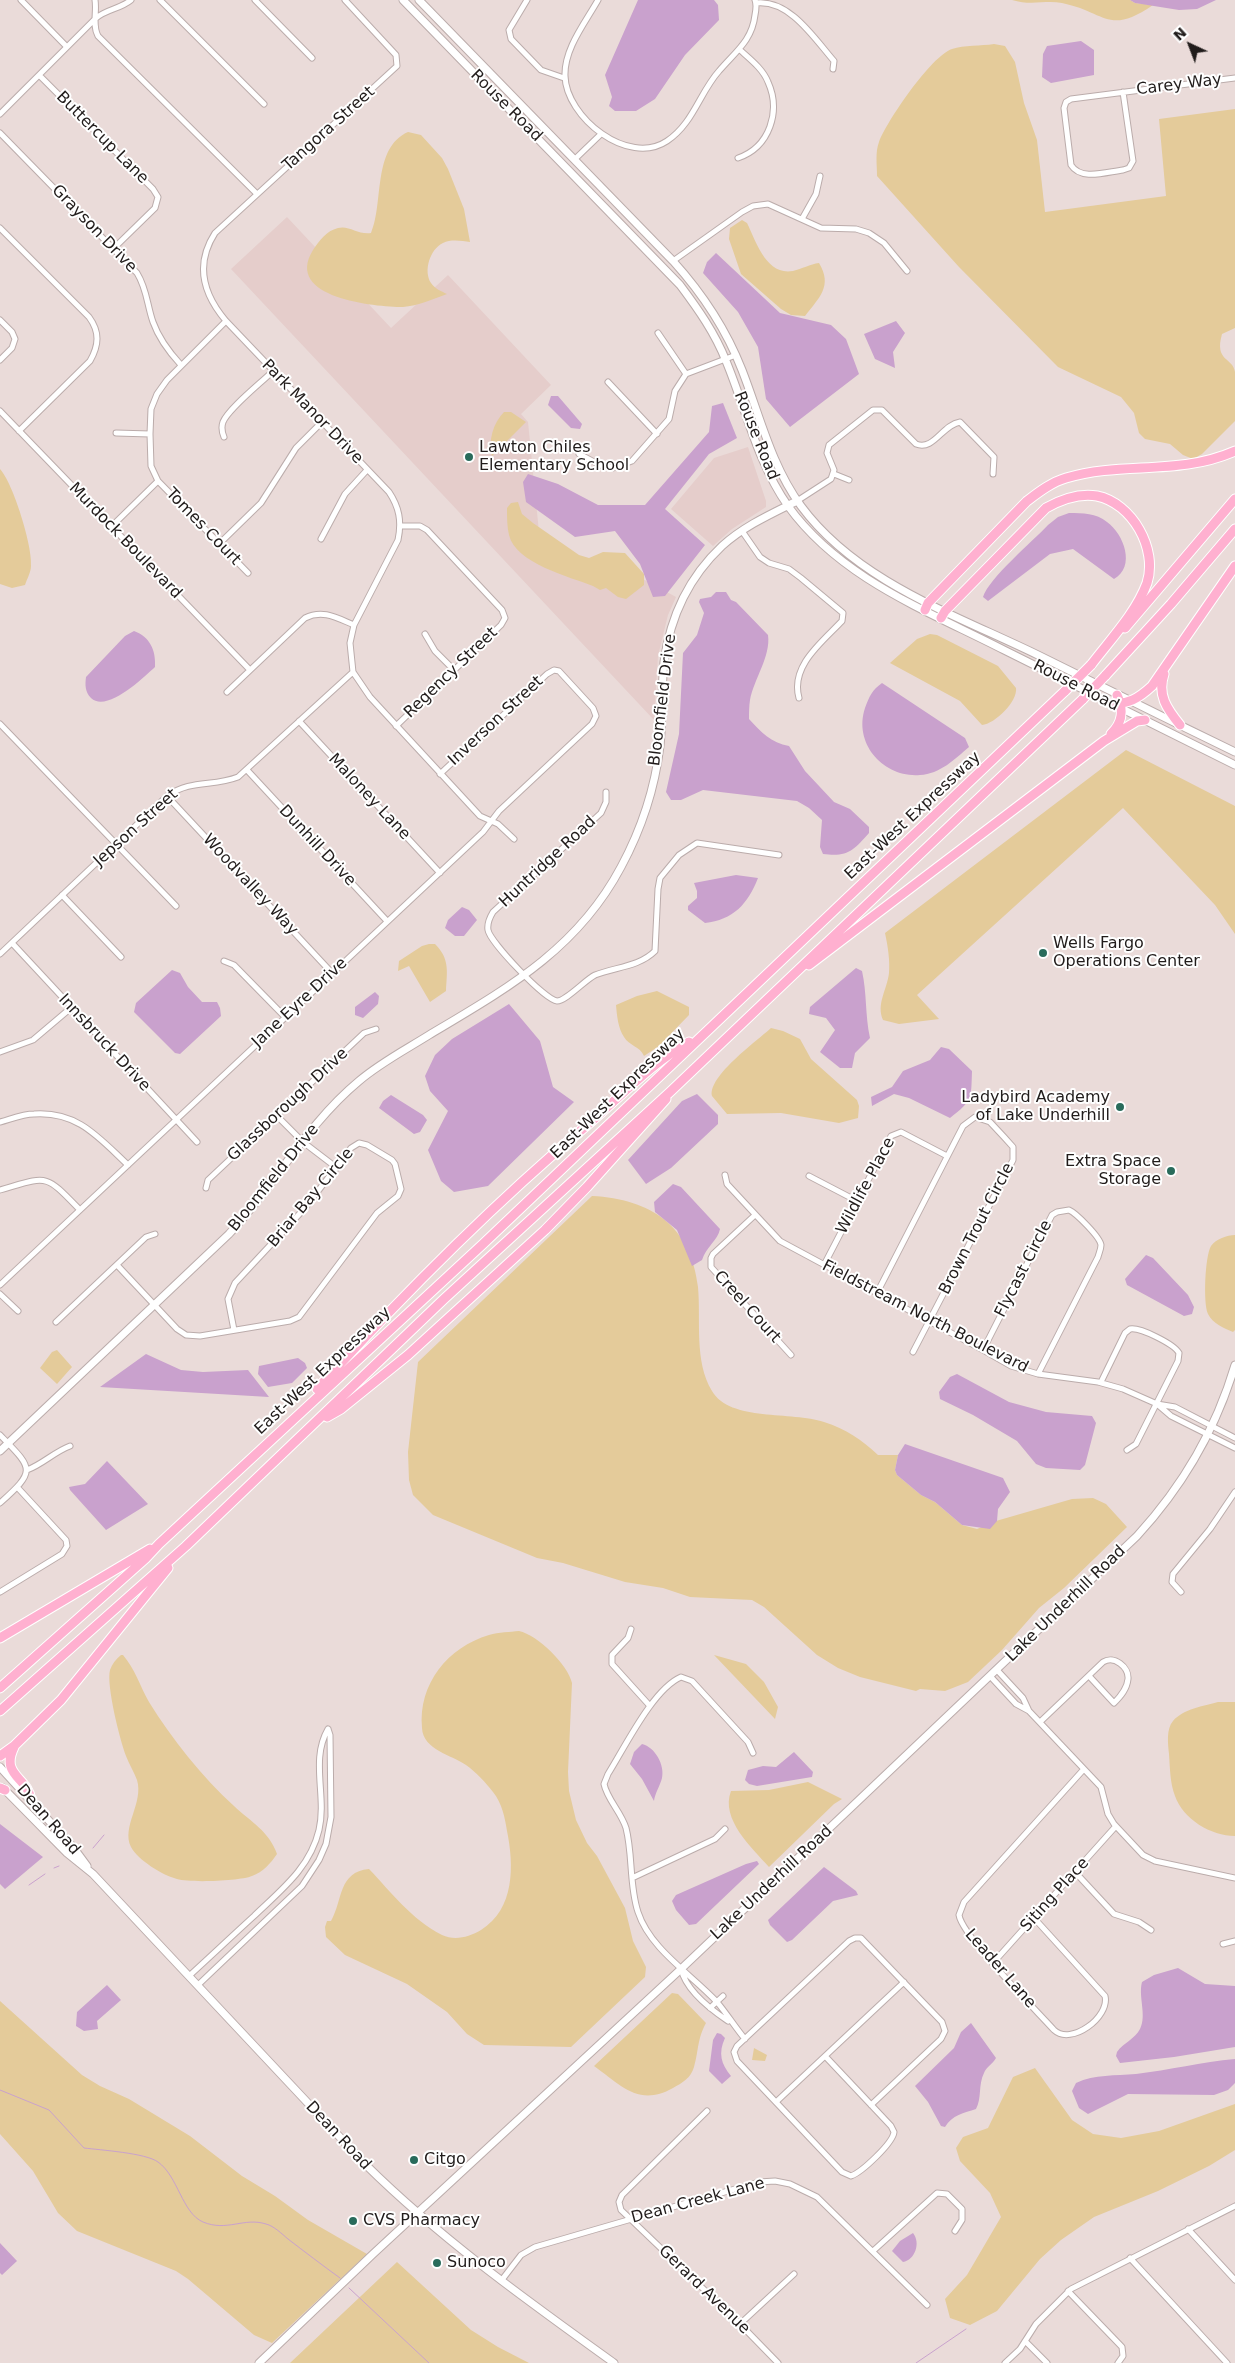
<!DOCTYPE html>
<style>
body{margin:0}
#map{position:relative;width:1235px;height:2363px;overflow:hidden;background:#eadbd9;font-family:"DejaVu Sans",sans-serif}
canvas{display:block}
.north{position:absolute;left:1165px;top:20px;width:50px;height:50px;-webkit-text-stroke:4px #fff;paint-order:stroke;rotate:317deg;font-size:14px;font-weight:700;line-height:20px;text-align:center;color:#211c1b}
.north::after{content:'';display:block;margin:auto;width:18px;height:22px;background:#211c1b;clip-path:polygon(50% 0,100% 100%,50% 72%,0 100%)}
</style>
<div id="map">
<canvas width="1235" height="2363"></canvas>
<div class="north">N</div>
</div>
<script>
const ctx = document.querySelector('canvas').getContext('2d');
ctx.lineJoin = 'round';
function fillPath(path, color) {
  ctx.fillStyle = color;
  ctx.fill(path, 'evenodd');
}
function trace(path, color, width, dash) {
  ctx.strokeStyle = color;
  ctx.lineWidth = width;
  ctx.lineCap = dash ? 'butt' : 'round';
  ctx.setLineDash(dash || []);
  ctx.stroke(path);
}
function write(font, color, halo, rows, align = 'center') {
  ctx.font = font + ' "DejaVu Sans",sans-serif';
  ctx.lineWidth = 4;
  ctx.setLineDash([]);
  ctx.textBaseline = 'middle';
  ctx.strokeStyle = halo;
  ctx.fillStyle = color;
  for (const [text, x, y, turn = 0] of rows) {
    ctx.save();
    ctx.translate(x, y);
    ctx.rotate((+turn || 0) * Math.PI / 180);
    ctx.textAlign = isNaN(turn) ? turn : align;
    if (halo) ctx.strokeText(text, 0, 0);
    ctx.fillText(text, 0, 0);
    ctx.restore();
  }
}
fillPath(new Path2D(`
 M287,217l104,111 57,-53 103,110 -30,29 7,8 11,110 58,38 42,7 37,20 -8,18 -10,41 -4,64 -423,-451z
 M748,447l18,54v6l-34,22 -19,17 -42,-37 43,-51z`), '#e5cdcb');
fillPath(new Path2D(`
 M1012,0h118l5,3 18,2c-45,31 -47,7 -91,-2 -17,-3 -31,3 -50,-3z
 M994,44l11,2 10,16 9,41 13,37 8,72 121,-16 -7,-77 76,-10v219l-13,6c-8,28 11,23 13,38 0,16 0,33 0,49l-33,33 -9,5 -10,-4 -13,-11 -25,-5 -6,-6 -5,-20 -13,-16 -63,-30 -99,-100 -82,-91c0,-11 -2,-24 2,-34 8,-21 52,-86 73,-93 12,-4 29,-3 42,-5z
 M408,132l13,3 21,23 6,11 16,40 6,33c-8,-1 -19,-3 -27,1 -13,6 -20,28 -12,40 4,6 10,8 16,11 -14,5 -29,12 -44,13 -28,0 -120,-9 -90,-57 7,-10 13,-19 25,-22 11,-3 20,7 33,5 13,-30 1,-85 37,-101z
 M742,220l5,3c9,18 19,53 46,48 9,-2 17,-7 26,-8 14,23 0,35 -14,53l-14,-1 -10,-6 -40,-35 -12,-35 1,-11z
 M504,412h7l15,10 -34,34c-4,-15 1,-33 12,-44z
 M0,469c13,14 33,78 31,97 0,6 -4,13 -6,19l-13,3 -12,-4z
 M518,502l4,12 11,9 46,32 10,3 14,-6 22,1 19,21v11l-18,14 -8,-2 -12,-9 -6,2 -7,-4c-23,-9 -78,-23 -84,-51 -2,-8 -2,-18 -2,-27l4,-5z
 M930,634l7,1 61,31 18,22c2,13 -21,36 -34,37l-22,-24 -70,-38 27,-24z
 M1126,750l109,56v128l-20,-29 -92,-97 -206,187 22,24 -40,5 -16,-4c-7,-16 4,-30 6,-47 1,-13 -1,-26 -4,-40z
 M429,944h6c15,15 12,27 11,47l-16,11 -21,-36 -11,5 1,-10 23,-15z
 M657,991l32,16v8l-30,31 -15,10c-4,-10 -15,-10 -20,-19 -6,-9 -7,-21 -8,-32l21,-9z
 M771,1028l12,3 17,8 11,20 46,41 2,6 -1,12 -19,5 -58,-10 -54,1 -15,-18c-4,-20 45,-55 59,-68z
 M592,1196c59,3 99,30 106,91 3,34 -4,74 14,104 18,31 80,20 112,31 22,7 38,18 54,33h20l-3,15 2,5 24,20 14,7 27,23 15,4 19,-8 76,-22 21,-1 13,6 21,23 -63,61 -25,20 -37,42 -34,32 -23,9 -25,-2 -4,2 -56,-14 -22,-9 -21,-13 -53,-48 -12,-7 -62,-3 -27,-9 -38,-6 -62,-19 -26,-5 -104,-43 -20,-20 -4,-15 -1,-28 10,-90z
 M1235,1235v95l-2,2c-9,-4 -20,-8 -25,-18 -5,-11 -3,-58 3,-68 5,-7 16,-11 24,-11z
 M57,1350l15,17 -15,17 -17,-16 12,-16z
 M519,1631c19,4 49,34 53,52l-4,89 1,19 7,29 11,23 10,13 28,52 8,33 13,26 -1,10 -74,70 -87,-2 -17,-11 -20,-22 -40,-28 -62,-29 -19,-18 -1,-10 2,-6h4c12,-21 7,-49 38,-52 22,23 43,51 73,66 13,6 27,2 39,-5 34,-21 33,-65 26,-99 -2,-13 -5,-28 -14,-39 -7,-9 -17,-20 -27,-27 -14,-10 -43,-15 -44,-37 -4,-44 26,-81 67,-93 10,-3 21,-3 30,-4z
 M121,1655h2c12,14 17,31 26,47 23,37 53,75 85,104 17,16 35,25 43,48 -6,9 -14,18 -25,22 -12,5 -62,7 -75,3 -15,-4 -39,-19 -46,-32 -10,-20 13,-44 6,-67 -3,-8 -8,-16 -11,-24 -6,-16 -20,-71 -16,-86 2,-6 6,-11 11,-15z
 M714,1655l32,9 18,18 14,25 -3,12z
 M1218,1702h17v134c-24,0 -52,-17 -60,-40 -5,-13 -5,-28 -6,-42 -1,-10 -3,-25 4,-33 10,-12 31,-15 45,-19z
 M808,1782l34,17 -8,5 -65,63c-17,-19 -49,-48 -38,-76l38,-1z
 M672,1993l6,1 28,29c-9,17 -7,26 -12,44 -3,11 -12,16 -21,21 -34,19 -51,-2 -79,-22z
 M0,2001l82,74 18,11 29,13 61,37 52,40 33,20 33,24 59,34 -95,89 -18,-8 -66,-56 -12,-8 -99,-40 -19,-18 -25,-42 -33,-37z
 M754,2048l13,7 -2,6 -13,-1z
 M1035,2068l37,52 21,14 28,4 38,-7 76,-27v46l-26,16 -51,25 -64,26 -33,23 -21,19 -43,52 -27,14 -20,-7 -5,-19 22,-24 34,-58 -11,-24 -30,-32 -4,-13 7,-11 25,-9 25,-51z
 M397,2262l74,68 27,17 31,16h-239z`), '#e4cb9a');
fillPath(new Path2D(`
 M638,0h76l4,5 1,15 -34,35 -30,44 -19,12h-21l-6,-5 3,-9 -7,-22z
 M1130,0h86l-19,9 -18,1 -44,-7z
 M1081,41l13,9v25l-43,8 -9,-6 1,-23 4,-8z
 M716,253l64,60 51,12 15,14 13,35 -69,53 -24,-28 -8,-52 -20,-35 -35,-39 4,-11z
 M896,321l9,12 -12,19 2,16 -20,-9 -11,-25z
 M551,396h7l24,28 -2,5 -9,-1 -23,-23z
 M723,403l14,35 -28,16 -44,55 40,36 -40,51 -12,1 -13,-33 -25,-33 -40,6 -49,-35 -3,-20 5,-8 30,10 40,21h47l64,-73 3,-26z
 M1069,513c14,0 27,0 38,9 17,12 29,45 7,57l-41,-30 -23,5 -62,47 -5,-4c6,-19 50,-56 65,-72l10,-8z
 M716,592h10l5,8 5,2 32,33c3,21 -14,44 -18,65 -1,6 -1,13 -1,19 12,13 22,24 40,27l16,25 29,31 16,7 19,18v6c-16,18 -21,24 -46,21l-3,-7 2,-27 -13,-12 -12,-7 -94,-11 -22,10h-10l-5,-8 13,-58 4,-81 14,-18 7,-22 -5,-11 1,-3 11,-2z
 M134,631c16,6 22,19 21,36 -12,11 -48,46 -64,31 -6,-6 -6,-13 -5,-21l39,-41z
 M882,683l83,55 4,9c-14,12 -29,27 -49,28 -36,3 -67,-31 -55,-67 4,-11 7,-18 17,-25z
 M736,875l22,3c-10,26 -25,42 -53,45l-17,-13v-4l9,-8v-7l-3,-8z
 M462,907l7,3 8,10 -13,16h-9l-10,-8 3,-8z
 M856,968l6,3c5,22 3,44 8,67l-15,15 -3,15h-12l-20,-16 15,-22 -9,-12 -17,-4 1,-7z
 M172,970l8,3 8,14 14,15h15l3,6 1,8 -41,38 -5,-1 -41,-41 2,-9z
 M375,992l4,4 -1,8 -15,14 -8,-3v-8z
 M509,1004l31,37 13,46 21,15 -86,84 -34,6 -13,-11 -13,-31 20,-39 -18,-20 -5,-15 10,-21 17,-16z
 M941,1047l8,2 23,22c-1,28 1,29 -22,47l-41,-20 -15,-4 -22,12 -1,-9 21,-10 11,-16 27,-11z
 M697,1094l21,21v9l-47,44 -25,16 -18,-24 54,-59z
 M391,1095l32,20 4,5 -7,12 -6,2 -35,-26 4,-7z
 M673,1184l8,3 39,42c-2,11 -14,18 -18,31l-10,6 -15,-36 -22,-18 -1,-10z
 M1146,1255l7,3 35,37 6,12 -2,7 -8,2 -57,-31 -2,-6z
 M146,1354l35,16 22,2 45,-2 21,27 -169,-10z
 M298,1358l7,5 2,5 -15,15 -24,4 -10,-13 1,-8z
 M957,1374l52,28 37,10 46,4 4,7 -11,42 -5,5 -34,-2 -10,-4 -19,-23 -44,-26 -33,-16 -1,-7 11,-15z
 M905,1444l98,34 7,14 -12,17 -1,12 -7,8 -28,-4 -27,-23 -14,-7 -24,-20 -2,-5 3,-15z
 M107,1461l41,43 -42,26 -36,-40 -1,-3 16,-3z
 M642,1744c13,3 23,21 20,34 -2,8 -7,15 -8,23l-12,-22 -12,-15 4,-12z
 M794,1752l19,20 -1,5 -55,9 -8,-2 -4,-4 3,-10 15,-4 13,1z
 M0,1824l43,33 -38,32 -5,-5z
 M757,1861l2,3 -63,60 -7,1 -13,-15 -4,-9 4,-6 70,-31z
 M824,1867l32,24 2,4 -25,6 -41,39 -5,2 -17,-17 -2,-5z
 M1178,1968l27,16 30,2v61l-61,10 -54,6 -4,-7 1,-4c6,-9 18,-13 23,-23 7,-14 -2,-32 2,-47l12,-7z
 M107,1985l14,15 -24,21 1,8 -14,2 -8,-5 1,-14z
 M971,2023l25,35c-3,6 -10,9 -12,15 -6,12 -2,25 -8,36 -12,4 -24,6 -31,18l-4,-1 -13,-24 -13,-16 39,-38 7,-16z
 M717,2033l4,1 4,4c-7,15 -4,26 6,38l-9,8 -13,-13 4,-31z
 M1235,2059v24l-7,7 -14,5 -86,-1 -40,20 -9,-6 -7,-17 4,-8c19,-9 39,-7 60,-9 33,-4 66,-12 99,-15z
 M913,2233c8,10 2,27 -10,29l-11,-11 8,-10z
 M0,2243l17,18 -15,14 -2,-2z`), '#c9a1cd');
trace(new Path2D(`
 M93,1848l11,-13
 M54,1868l5,-2
 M29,1885l16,-11
 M0,2090l49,20 35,38c16,2 62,5 74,14 20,14 24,51 45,60 24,10 41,-5 63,2 8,2 16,10 22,15 17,13 34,26 52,39
 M349,2288l80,75
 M916,2363l50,-34`), '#c9a1cd', 1);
const street = new Path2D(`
 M21,0l46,47
 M95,0c2,12 -3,25 3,36l159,158
 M160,0l104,104
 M255,0l57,58
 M345,0l51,55 1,11 -182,167c-20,31 -12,61 11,88l163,171c10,15 13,29 9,48l-44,85 -4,18 3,29 17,25 110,119 18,8 16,15
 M527,0l-18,30 2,9 30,31 23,8
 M598,0c-13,23 -34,49 -33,76 1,41 63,91 102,65 26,-17 33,-49 52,-70 16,-19 33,-30 36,-56 1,-5 2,-10 0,-15
 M757,3c33,-3 57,35 77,58l-1,8
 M39,75l114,114 5,8 -3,11 -41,40
 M1123,92l10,69 -4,7 -6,2c-17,2 -42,11 -52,-5l-7,-57 2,-6 5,-3 164,-21
 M0,114l96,-96c11,-9 24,-9 35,-18
 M0,133l137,140c10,16 10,32 16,49 6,17 16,30 28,43
 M738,158c32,-11 43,-47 30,-76 -5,-13 -18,-23 -28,-32
 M575,159l26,-25
 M802,219l14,-25 4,-18
 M0,228l89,89c11,15 10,28 1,44l-71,70
 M673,261l69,-49 11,-6 15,-2 53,24 35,1 13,4 15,10 23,28
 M0,320l12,12 3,7 -3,9 -12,12
 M226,321l-59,59 -10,14 -6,15 -1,25 1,32 7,15 90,92
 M658,333l28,41
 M608,382l49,52
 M0,411l250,259
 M116,433l34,1
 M224,437c-2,-5 -3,-10 -1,-15 6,-14 38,-39 50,-51
 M579,454l21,11 13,3 19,-7 37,-42 6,-28 11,-17 50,-19
 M834,474l15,6
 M797,501l34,-22 3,-9 -7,-17 2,-8 44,-35h9l34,34c18,7 26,-19 44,-22l34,35 -1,17
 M112,526l46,-45
 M742,531l18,26 9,6 20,6 12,9 42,35 -1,8c-20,21 -52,45 -43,77
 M321,539l24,-45 22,-24
 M219,544l42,-41 35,-55 26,-26
 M425,634l10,17 19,19
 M227,692l78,-74c18,-9 32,0 49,7
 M299,721l141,152
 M0,724l176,182
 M396,726l105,-101 4,-7 -3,-8 -75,-80 -7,-4h-19
 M247,770l140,151
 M606,792v10l-5,11 -108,99c-3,5 -6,12 -5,18 2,12 57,70 69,71 9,0 28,-21 38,-26 20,-8 44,-8 60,-24l3,-62 2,-11 19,-23 18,-12 82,12
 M167,796l165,177
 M62,895l59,62
 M12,943l185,199
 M0,954l167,-158c25,-17 45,-9 71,-19l115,-105
 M224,961l10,4 51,52
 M0,1052l33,-12 39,-33
 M277,1116l26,26 34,26
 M0,1122c11,-3 23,-8 34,-8 44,-3 65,24 94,51
 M725,1175l2,9 53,57 203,109 28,16 27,8 60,8 25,7 34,15
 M809,1176l48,25
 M206,1188l2,-8 156,-147 12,-4
 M0,1190c49,-14 44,-17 80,20
 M755,1215l-42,39 -2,4v9l80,88
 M117,1265l60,64 9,6 14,1 90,-15 9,-4 78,-104 21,-17 3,-7 -6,-25 -3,-4 -25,-15 -8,-2 -8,5 -46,60 -70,75 -7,16 6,31
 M824,1265l67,-129 10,-4 46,24
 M0,1285l483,-453 16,-21 93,-87 4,-8 -3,-8 -34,-37 -5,-1 -7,4 -107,100
 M877,1293l86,-167 12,-9 15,5 14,15 9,10v13l-100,192
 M0,1294l18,17
 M56,1322l90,-85 9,-3
 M983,1350l69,-135 5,-3 12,-2c7,3 31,27 32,35 0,4 -2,8 -3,12l-60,117
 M1101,1382l24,-49 5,-4c10,-2 44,15 49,24l-1,8 -42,83 -9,6
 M0,1435c33,34 37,35 0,68
 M1235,1438l-60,-31 -18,-3 14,12 64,32
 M27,1470c16,-6 27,-18 43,-24
 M0,1592l62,-38 5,-8 -1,-6 -48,-52
 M1181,1592l-9,-10 1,-8 37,-45 25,-37
 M631,1629l-3,9 -16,17v9l38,42
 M990,1676l26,28 13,7 -6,-13 -26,-28
 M1029,1711l72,76 7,27 6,10 29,31 12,6 80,17
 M1040,1722l63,-60c11,-7 26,5 25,17 -1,10 -7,17 -14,24l-25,-27
 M1075,1872l39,42 25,8 12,8
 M632,1878l83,-39 10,-10
 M1034,1918l71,78c5,21 -34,50 -51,34 -18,-20 -92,-94 -95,-115l5,-13 120,-133
 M1223,1944l12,-3
 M993,1963l123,-137
 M681,1969c5,21 29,40 47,52
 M189,1976c22,-20 43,-40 65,-60 27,-26 56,-48 65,-86 8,-34 -9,-70 9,-101
 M198,1985l104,-99 17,-26 7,-16 5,-27 -1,-82 -2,-6
 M710,2008l13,-12
 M745,2039c-10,-12 -18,-25 -28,-37 -26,-28 -67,-53 -79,-90 -9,-27 -5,-57 -12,-84 -5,-16 -19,-29 -22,-44l4,-10c17,-27 45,-85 73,-97l11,4 56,61 5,11
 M825,2056l66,70 3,6c-1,11 -32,40 -43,44l-9,-4 -105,-111 -3,-9 3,-6 112,-105 6,-3h6l81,84 3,9 -4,8 -70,66
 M776,2102l128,-120
 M707,2111l-85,84 -3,7 2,8 119,114 38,39
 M1188,2229l47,51
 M873,2251l64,-58 10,1 15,15v11l-7,11
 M1130,2258l97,105
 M501,2281l20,-26 14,-8 224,-65 16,-1 15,3 27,13 110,108
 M1068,2291l54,56 1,9 -5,7
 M740,2324l54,-50
 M1025,2341l22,22
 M1005,2363l15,-14 16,-25 35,-35 164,-83`);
const secondary = new Path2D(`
 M403,0l277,285c18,24 35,48 46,76 20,48 31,101 62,145 53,73 138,104 216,144 77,38 154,76 231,115
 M419,0l254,261c29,32 53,68 69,109 18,46 29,95 59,136 56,76 155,109 237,149 65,32 131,65 197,97
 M0,1451l229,-217c46,-49 78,-110 130,-153 21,-18 46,-31 70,-46 77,-46 148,-85 192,-168 20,-37 34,-80 39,-121 3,-28 1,-56 4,-84 6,-44 25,-85 58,-116 22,-20 49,-32 75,-45
 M0,1767l73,80 14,19
 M3,1788l64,65 26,21 273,291c76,75 162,136 248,198
 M259,2363l114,-109 308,-285 456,-433c45,-49 79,-107 98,-171`);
const highway = new Path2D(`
 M925,610l3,-7 99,-102c12,-9 25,-19 39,-23 57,-17 112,-2 169,-27
 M941,618l4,-7 101,-103c16,-9 33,-15 51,-12 35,7 61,53 50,87 -11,30 -37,57 -56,82
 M1125,628l110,-129
 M1164,674c-7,21 3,35 16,51
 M1105,676l66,-72 64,-75
 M1111,703c17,2 28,-5 41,-17l83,-120
 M1111,734c12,-12 13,-24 6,-39
 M809,965l295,-224 33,-20 8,-1
 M317,1389c85,-93 173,-182 269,-263 32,-27 66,-64 103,-84
 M327,1417l14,-8 67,-54 137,-125 42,-43 79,-88
 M0,1638l150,-89
 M0,1688l145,-129 14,-15 324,-300 582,-553
 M0,1711l186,-165 258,-247 226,-207 413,-393
 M14,1747c-14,29 14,30 17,53
 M0,1756l14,-10 47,-46 107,-132
 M0,1788l5,2`);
trace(street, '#bbacab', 7);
trace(secondary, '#bbacab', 9);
trace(highway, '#fff', 11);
trace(street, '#fff', 5);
trace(secondary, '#fff', 7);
trace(highway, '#ffb0d0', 9);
const highwayBridge = new Path2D(`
 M1065,691l26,-26
 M1083,699l22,-23`);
trace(highwayBridge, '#fff', 11, []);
trace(highwayBridge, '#ffb0d0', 9);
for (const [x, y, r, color] of [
 [469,457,5,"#296b5b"],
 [1043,953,5,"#296b5b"],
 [1120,1107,5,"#296b5b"],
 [1171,1171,5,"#296b5b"],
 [414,2160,5,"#296b5b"],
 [353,2221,5,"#296b5b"],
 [437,2263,5,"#296b5b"]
]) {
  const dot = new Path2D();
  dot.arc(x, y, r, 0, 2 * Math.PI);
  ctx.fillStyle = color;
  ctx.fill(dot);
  trace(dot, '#fff', 2);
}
write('16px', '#211c1b', '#fff', [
 ["Carey Way",1179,85,-7],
 ["Rouse Road",506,106,45],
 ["Tangora Street",329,129,-42],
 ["Buttercup Lane",102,138,45],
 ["Grayson Drive",94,229,46],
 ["Park Manor Drive",312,412,46],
 ["Rouse Road",756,436,68],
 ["Tomes Court",203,527,46],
 ["Murdock Boulevard",125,541,46],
 ["Regency Street",451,673,-44],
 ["Rouse Road",1076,686,27],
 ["Bloomfield Drive",663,700,-83],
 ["Inverson Street",496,721,-43],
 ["Maloney Lane",369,797,47],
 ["East-West Expressway",913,816,-43],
 ["Jepson Street",136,828,-42],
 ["Dunhill Drive",317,846,47],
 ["Huntridge Road",548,862,-43],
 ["Woodvalley Way",250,885,47],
 ["Jane Eyre Drive",300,1003,-43],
 ["Innsbruck Drive",104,1043,47],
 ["East-West Expressway",618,1094,-44],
 ["Glassborough Drive",288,1105,-43],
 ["Bloomfield Drive",274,1178,-51],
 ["Wildlife Place",866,1186,-62],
 ["Briar Bay Circle",311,1198,-50],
 ["Brown Trout Circle",977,1229,-63],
 ["Flycast Circle",1024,1269,-63],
 ["Creel Court",747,1307,48],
 ["Fieldstream North Boulevard",925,1317,27],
 ["East-West Expressway",323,1371,-43],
 ["Lake Underhill Road",1066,1604,-44],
 ["Dean Road",48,1820,49],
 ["Lake Underhill Road",772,1883,-43],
 ["Siting Place",1055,1895,-48],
 ["Leader Lane",1000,1969,49],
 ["Dean Road",338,2136,47],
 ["Dean Creek Lane",698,2201,-15],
 ["Gerard Avenue",704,2290,44]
]);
write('16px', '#211c1b', '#fff', [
 ["Lawton Chiles",479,448],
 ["Elementary School",479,466],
 ["Wells Fargo",1053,944],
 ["Operations Center",1053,962],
 ["Ladybird Academy",1110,1098,"right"],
 ["of Lake Underhill",1110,1116,"right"],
 ["Extra Space",1161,1162,"right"],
 ["Storage",1161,1180,"right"],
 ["Citgo",424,2160],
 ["CVS Pharmacy",363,2221],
 ["Sunoco",447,2263]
], 'left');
</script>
